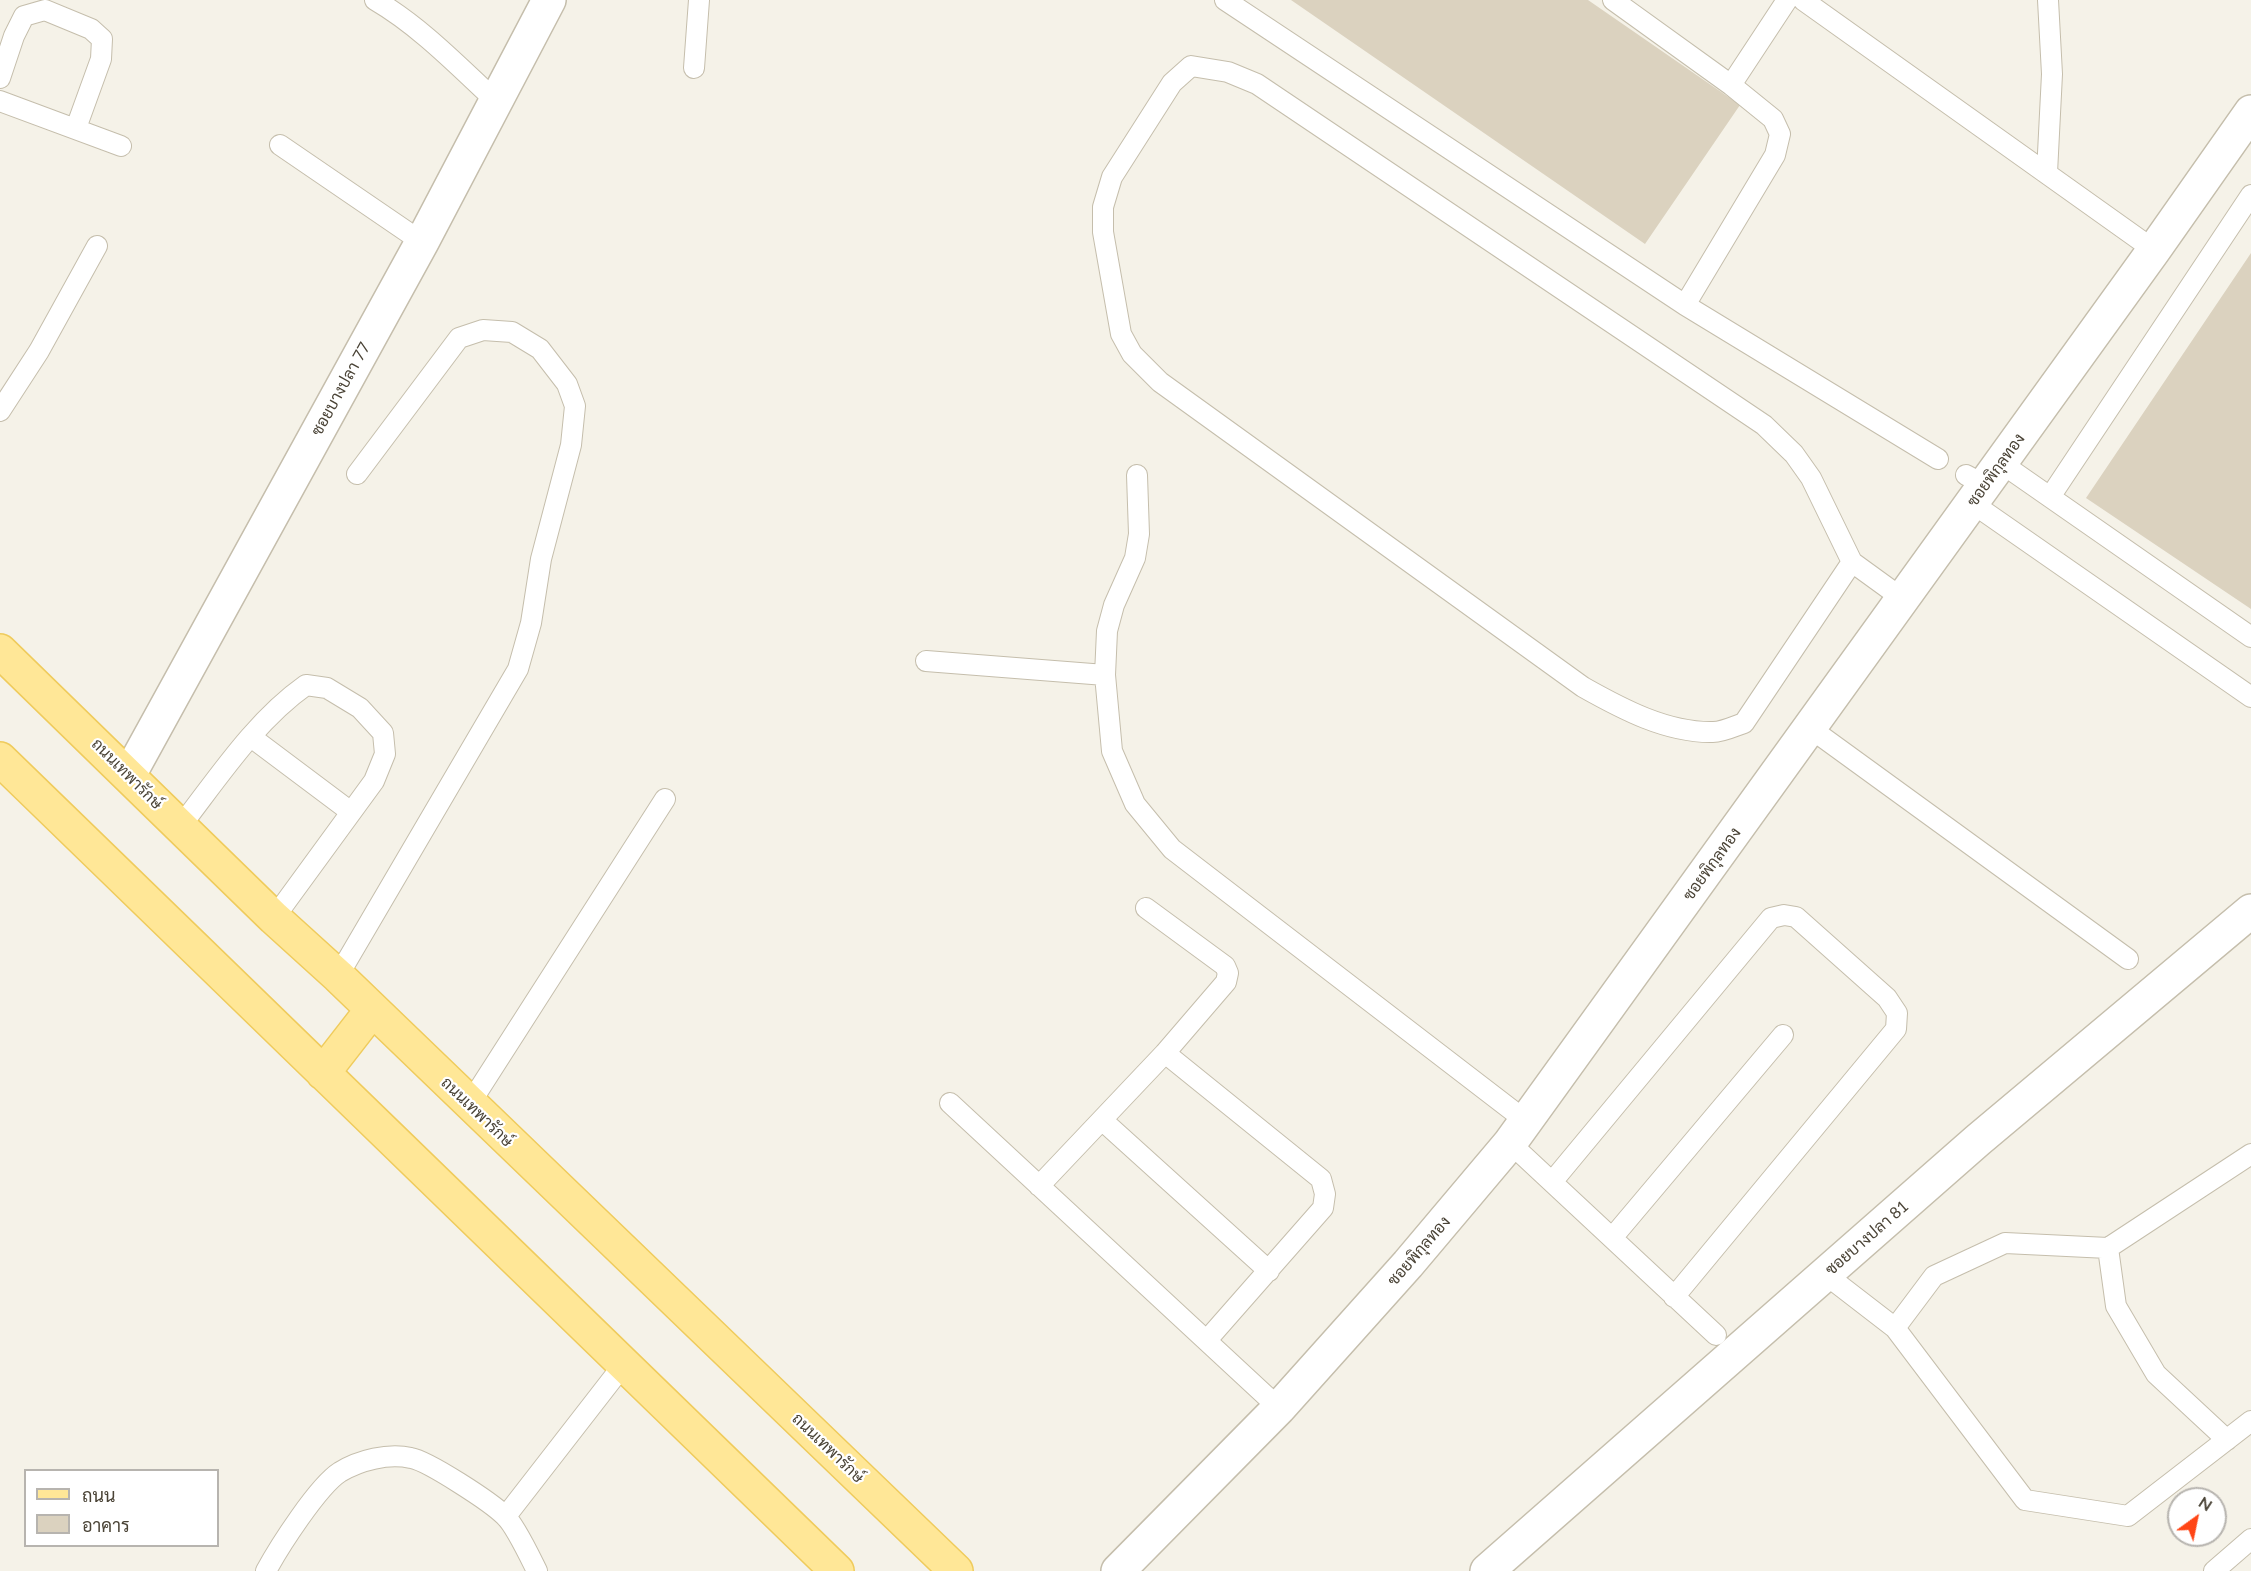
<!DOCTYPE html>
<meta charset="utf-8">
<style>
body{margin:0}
#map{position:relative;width:2251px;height:1571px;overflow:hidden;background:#f5f2e8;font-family:Lato,Sarabun,sans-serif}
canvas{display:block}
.legend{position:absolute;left:24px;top:1469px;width:195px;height:78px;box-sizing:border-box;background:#fff;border:2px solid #b7b4af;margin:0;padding:8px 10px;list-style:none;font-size:18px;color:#4a4336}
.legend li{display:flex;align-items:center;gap:12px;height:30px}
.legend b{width:30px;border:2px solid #b7b4af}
.north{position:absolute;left:2167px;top:1487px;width:60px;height:60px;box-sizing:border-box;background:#fff;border:2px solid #b7b4af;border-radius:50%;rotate:33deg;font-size:16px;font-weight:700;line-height:24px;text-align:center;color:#4a4336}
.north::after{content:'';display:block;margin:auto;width:21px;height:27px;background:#ff4515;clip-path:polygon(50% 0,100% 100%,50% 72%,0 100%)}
</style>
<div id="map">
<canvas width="2251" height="1571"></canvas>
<ul class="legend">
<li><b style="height:8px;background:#ffe797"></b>ถนน</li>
<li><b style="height:16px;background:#dbd2bf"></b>อาคาร</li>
</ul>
<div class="north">N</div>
</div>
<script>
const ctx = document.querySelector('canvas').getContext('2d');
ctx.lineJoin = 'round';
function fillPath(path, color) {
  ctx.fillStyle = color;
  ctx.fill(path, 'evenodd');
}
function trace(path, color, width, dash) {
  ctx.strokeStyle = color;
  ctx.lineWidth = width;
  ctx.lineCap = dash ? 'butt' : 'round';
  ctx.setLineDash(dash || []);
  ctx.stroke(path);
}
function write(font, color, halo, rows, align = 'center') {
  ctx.font = font + ' Lato,Sarabun,sans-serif';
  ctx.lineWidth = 4.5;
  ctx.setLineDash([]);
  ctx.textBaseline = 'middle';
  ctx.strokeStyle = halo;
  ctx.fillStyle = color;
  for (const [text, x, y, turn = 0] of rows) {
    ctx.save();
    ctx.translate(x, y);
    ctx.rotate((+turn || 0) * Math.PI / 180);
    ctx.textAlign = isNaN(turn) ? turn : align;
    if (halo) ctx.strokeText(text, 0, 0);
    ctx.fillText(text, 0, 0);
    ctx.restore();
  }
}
fillPath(new Path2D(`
 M1291,0h297l152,105 -95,139z
 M2251,253v356l-165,-111z`), '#dbd2bf');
const lane = new Path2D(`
 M375,0c46,27 83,66 122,102
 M1225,0l460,305 253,154
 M1613,0l118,85 56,-85
 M1803,0l351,250
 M694,68l5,-68
 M0,78l14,-42 10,-20 21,-6 46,19 11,10 -1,20 -25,69
 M0,101l121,45
 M280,145l142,97
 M2047,173l5,-99 -4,-74
 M1685,305l90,-150 5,-21 -7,-15 -42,-34
 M0,411l39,-60 58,-105
 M2001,463l250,174
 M1137,475l2,59 -4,24 -21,47 -7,26 -2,44 7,76 23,53 37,45 354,272
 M1966,475l19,10
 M2050,497l201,-302
 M1972,503l279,194
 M1852,562l-108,161c-9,3 -21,9 -31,9 -46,1 -91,-23 -130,-45l-423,-305 -28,-28 -11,-20 -18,-102v-25l9,-30 60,-94 19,-17 37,6 29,12 507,341 30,29 17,24 41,84 51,37
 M926,661l179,14
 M1810,728l318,231
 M251,737l100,75
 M180,827c38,-49 75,-106 126,-142l21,3 33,20 23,25 2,21 -11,27 -100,137
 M1146,908l79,58 3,7 -2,9 -61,71
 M338,976l180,-307 13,-46 10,-64 30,-114 4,-39 -8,-22 -27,-35 -28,-17 -29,-2 -24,8 -102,136
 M950,1103l329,305
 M469,1105l196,-306
 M1102,1120l167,151
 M1510,1143l206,192
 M1552,1182l219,-264 13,-3 12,2 91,81 10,15 -1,16 -222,268
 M1039,1186l126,-133 156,126 4,15 -2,14 -116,132
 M1612,1238l171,-203
 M2108,1248l8,58 40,68 71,66
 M1825,1274l70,54 130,172 103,16 123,-95
 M1895,1328l39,-52 71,-33 103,5 143,-94
 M506,1516l118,-152
 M266,1571c13,-24 52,-85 74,-99 20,-12 48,-19 71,-14 17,3 80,44 94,58 10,9 25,41 32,55
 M2214,1571l37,-32`);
const street = new Path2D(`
 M129,775l293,-533 127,-242
 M1118,1571l161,-163 129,-144 102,-121 644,-893 97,-138
 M1487,1571l491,-431 273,-229`);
const primary = new Path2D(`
 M0,651l274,267 64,58 618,595
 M0,759l837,812
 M323,1073l49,-63`);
trace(lane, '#c5beac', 22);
trace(street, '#c5beac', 36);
trace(primary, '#efcb5c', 36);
trace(lane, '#fff', 20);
trace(street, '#fff', 33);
trace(primary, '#ffe797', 33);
write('16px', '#4a4336', '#fff', [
 ["ซอยบางปลา 77",341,389,-61],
 ["ซอยพิกุลทอง",1996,470,-54],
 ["ถนนเทพารักษ์",127,774,45],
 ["ซอยพิกุลทอง",1712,864,-54],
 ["ถนนเทพารักษ์",477,1112,44],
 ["ซอยบางปลา 81",1867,1238,-41],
 ["ซอยพิกุลทอง",1419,1251,-49],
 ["ถนนเทพารักษ์",828,1448,44]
]);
</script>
